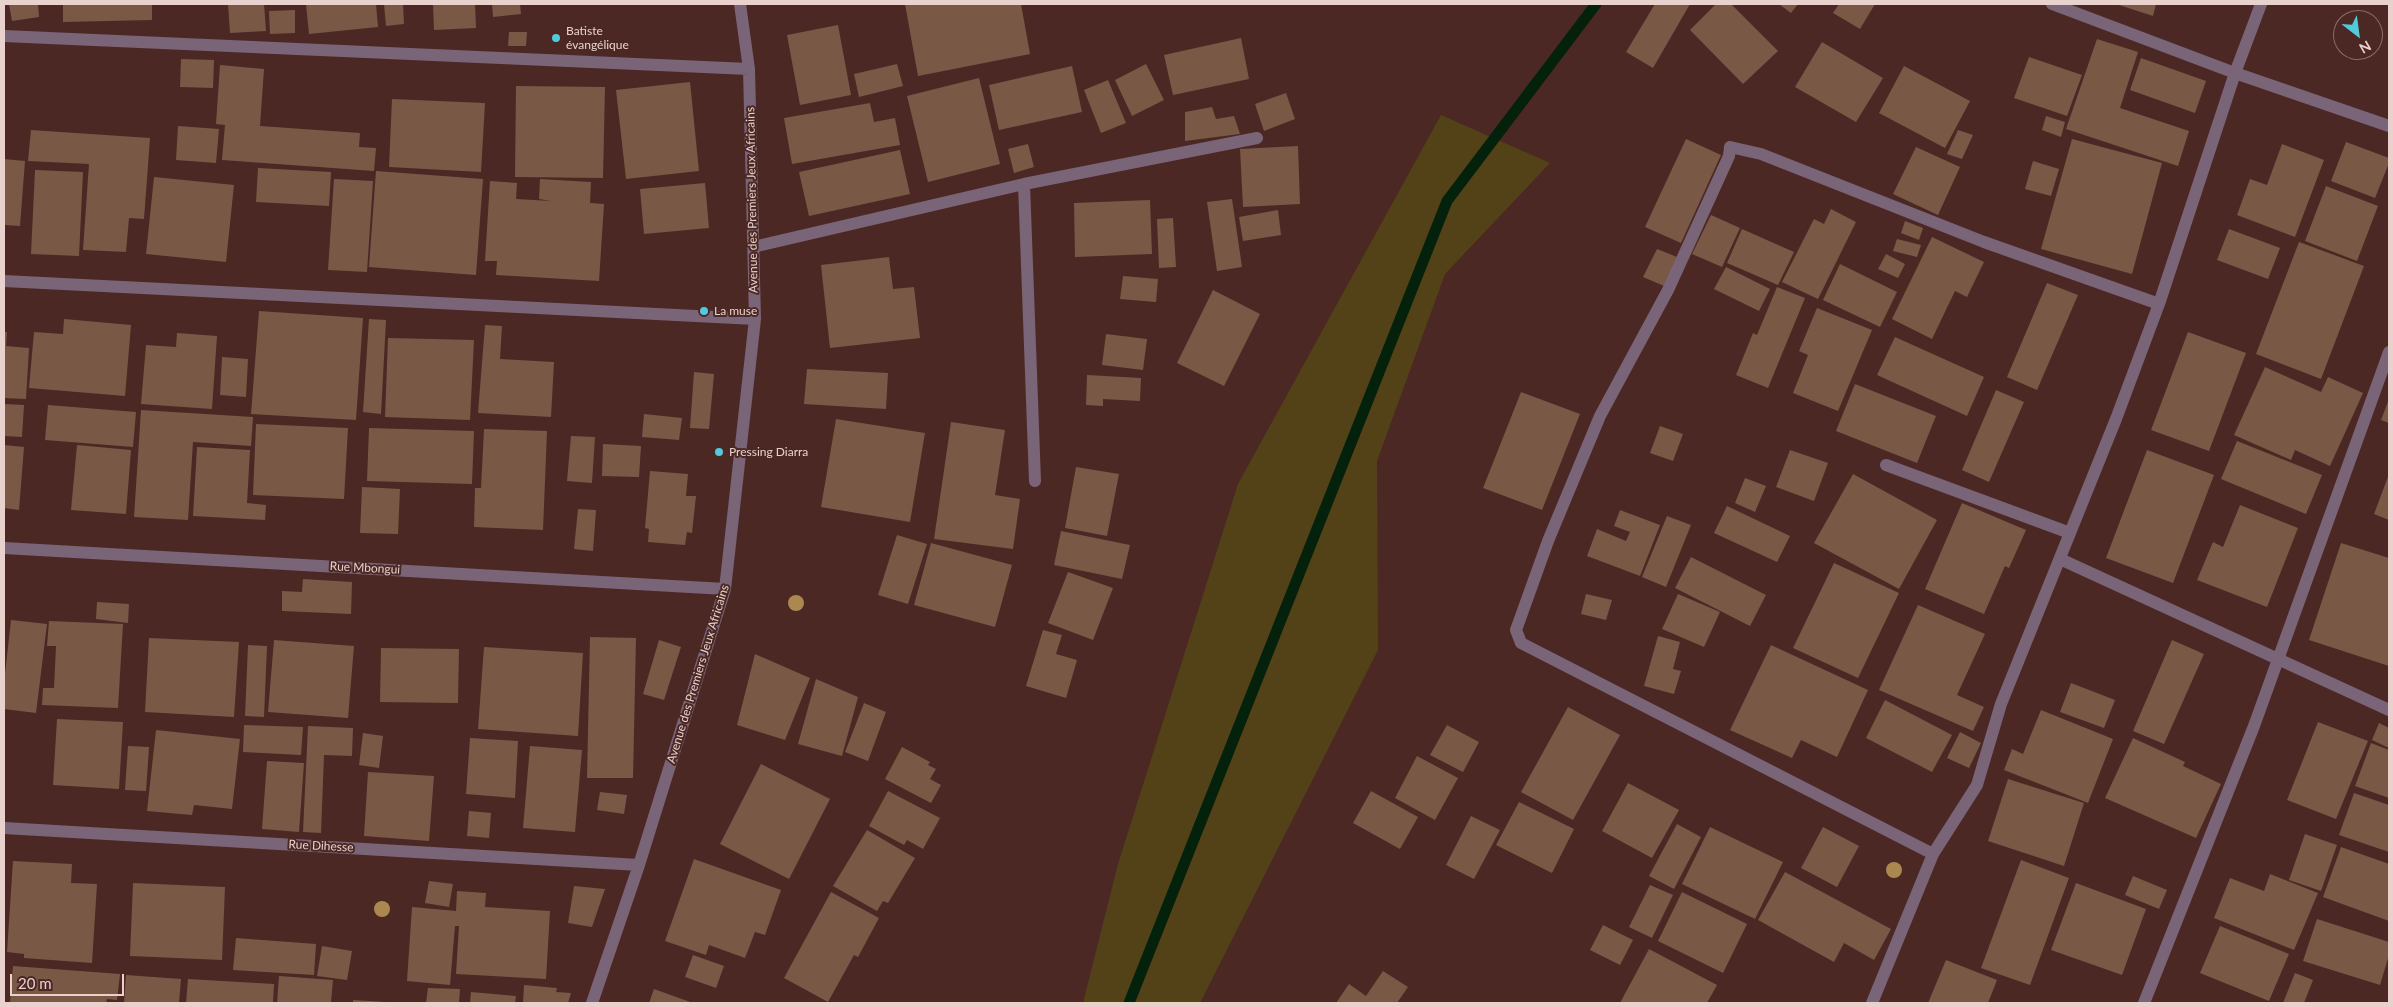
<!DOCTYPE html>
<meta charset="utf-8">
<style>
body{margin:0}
#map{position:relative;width:2393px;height:1007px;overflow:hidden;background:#4b2824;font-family:Lato,sans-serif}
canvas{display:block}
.frame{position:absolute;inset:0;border:5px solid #e9d1ce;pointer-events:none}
.north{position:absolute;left:2333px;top:10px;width:50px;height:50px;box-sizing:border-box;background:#4b2824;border:1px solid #8a6c68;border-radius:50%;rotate:150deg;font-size:14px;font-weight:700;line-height:20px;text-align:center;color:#e9d1ce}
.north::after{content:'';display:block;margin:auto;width:18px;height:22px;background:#53cadc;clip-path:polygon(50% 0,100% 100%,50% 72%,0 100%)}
.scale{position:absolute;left:10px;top:974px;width:114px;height:22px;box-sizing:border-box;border:2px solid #e9d1ce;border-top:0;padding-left:6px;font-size:15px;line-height:18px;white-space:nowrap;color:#e9d1ce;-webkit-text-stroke:4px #4b2824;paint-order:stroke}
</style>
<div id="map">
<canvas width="2393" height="1007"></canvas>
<div class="frame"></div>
<div class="north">N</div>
<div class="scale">20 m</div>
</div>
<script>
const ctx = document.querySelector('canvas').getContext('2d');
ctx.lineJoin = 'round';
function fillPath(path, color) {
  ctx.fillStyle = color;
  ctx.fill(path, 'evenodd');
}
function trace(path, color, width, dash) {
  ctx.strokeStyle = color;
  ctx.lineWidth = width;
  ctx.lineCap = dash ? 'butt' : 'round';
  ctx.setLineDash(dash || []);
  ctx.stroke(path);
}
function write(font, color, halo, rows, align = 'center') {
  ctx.font = font + ' Lato,sans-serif';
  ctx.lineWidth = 4;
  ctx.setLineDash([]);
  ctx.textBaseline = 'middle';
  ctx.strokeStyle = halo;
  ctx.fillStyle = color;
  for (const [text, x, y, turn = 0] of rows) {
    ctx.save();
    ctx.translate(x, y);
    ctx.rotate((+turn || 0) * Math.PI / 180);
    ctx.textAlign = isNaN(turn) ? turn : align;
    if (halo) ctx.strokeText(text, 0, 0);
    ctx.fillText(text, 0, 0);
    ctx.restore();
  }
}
fillPath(new Path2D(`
 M1441,115l109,48 -105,111 -68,187 1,189 -178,353h-117l35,-139 120,-380z`), '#534217');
trace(new Path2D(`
 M1129,1003l318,-802 149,-197`), '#04220b', 11);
fillPath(new Path2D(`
 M9,4h29l1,13 -27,4z
 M63,4h89v16l-89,2z
 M228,4h36l2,27 -36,2z
 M306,4h70l2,23 -69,7z
 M384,4h19l1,20 -18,2z
 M433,4h42l1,24 -42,2z
 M492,4h28l1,10 -28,3z
 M905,4h116l9,50 -112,22z
 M1655,4h35l-37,64 -27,-16z
 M1716,4h15l47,47 -35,33 -53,-54z
 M1779,4h19l-7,9z
 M1839,4h36l-15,25 -27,-16z
 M2116,4h40l-3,12z
 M295,10v23l-25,1 -1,-23z
 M838,25l13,70 -51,10 -13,-70z
 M509,32h18l-1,14h-18z
 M1241,38l8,41 -76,16 -9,-40z
 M2097,39l41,13 -18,56 69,23 -11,35 -112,-37z
 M1822,42l61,36 -27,44 -61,-35z
 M2029,57l53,18 -15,41 -53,-18z
 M2141,58l65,23 -11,32 -65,-23z
 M181,59l33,1 -1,28 -33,-1z
 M897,64l6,22 -44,11 -5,-23z
 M1146,64l18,36 -32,16 -17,-36z
 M220,65l44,4 -4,57 100,7 -1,14 17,1 -2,23 -152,-11 3,-35 -9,-1z
 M1072,66l10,46 -83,18 -10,-45z
 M1904,66l66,35 -25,47 -66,-35z
 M979,78l21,86 -72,18 -21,-86z
 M1108,80l18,43 -25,10 -17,-43z
 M690,82l9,89 -73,8 -10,-89z
 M516,86l89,1 -2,91 -88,-1z
 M1286,93l9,26 -31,12 -9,-27z
 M392,99l93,4 -4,69 -92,-5z
 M870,103l4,19 21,-4 5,27 -108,19 -8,-46z
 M1212,107l4,12 18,-3 6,18 -55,7v-29z
 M2046,116l19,6 -4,15 -19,-7z
 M178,126l41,3 -3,34 -40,-3z
 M31,130l119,8 -6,81 -15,-1 -3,34 -43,-2 6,-86 -61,-3z
 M1958,130l15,5 -11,24 -15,-5z
 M1686,139l35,16 -40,88 -36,-16z
 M2072,139l90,24 -30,111 -91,-25z
 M2346,142l43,16v5l-14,35 -44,-17z
 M1028,144l6,23 -20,6 -6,-24z
 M2282,144l42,16 -29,77 -58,-22 13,-36 17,6z
 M1298,146l2,58 -57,3 -3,-58z
 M1916,147l44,20 -22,48 -45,-21z
 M900,150l10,44 -101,22 -10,-44z
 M4,159l21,2 -5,65 -16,-1z
 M2033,161l26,8 -8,27 -26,-7z
 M258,168l73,4 -2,34 -73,-4z
 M35,170l48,2 -4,84 -48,-2z
 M376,171l107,8 -7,96 -107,-8z
 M154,177l80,8 -8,77 -80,-8z
 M334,179l39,2 -6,91 -39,-2z
 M540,179l51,3 -1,21 14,1 -5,77 -103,-6 1,-14h-12l5,-80 27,2 -1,16 35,2 -12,-2z
 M705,183l4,45 -65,6 -4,-45z
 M2326,186l52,20 -21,55 -52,-20z
 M1232,199l10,68 -25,4 -10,-69z
 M1150,200l2,54 -77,3 -1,-54z
 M1831,209l25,13 -38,77 -36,-17 32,-63 10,5z
 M1278,210l3,25 -38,6 -4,-24z
 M1711,215l29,13 -18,39 -30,-13z
 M1173,218l3,49 -17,1 -2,-49z
 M1905,221l18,7 -4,12 -18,-7z
 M1742,229l52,23 -16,33 -51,-22z
 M2229,229l51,19 -12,31 -51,-19z
 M1932,237l52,25 -17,35 -12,-6 -23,48 -40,-20z
 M1897,239l24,6 -4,12 -24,-6z
 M2299,242l65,24 -43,113 -65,-25z
 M1657,249l20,8 -13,29 -21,-9z
 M1886,254l19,10 -7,14 -20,-9z
 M889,257l4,32 21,-2 6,51 -90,10 -9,-83z
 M1840,264l57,28 -17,35 -57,-27z
 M1726,267l44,22 -11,22 -45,-22z
 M1123,276l35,3 -2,23 -36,-3z
 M2047,283l31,12 -41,95 -30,-13z
 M1777,287l28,11 -37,90 -32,-13 17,-42 4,2z
 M1213,290l47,24 -36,72 -47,-23z
 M1817,308l55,22 -34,81 -45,-18 15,-38 -9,-4z
 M259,311l104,7 -7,102 -105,-6z
 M64,319l67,6 -6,71 -96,-8 5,-56 29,2z
 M369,319l17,1 -5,94 -18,-2z
 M485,325l17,1 -2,33 54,3 -3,55 -73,-4z
 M4,332h3l-1,14 23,2 -3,51 -22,-1z
 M2188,332l58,21 -37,98 -58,-21z
 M177,333l40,3 -5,73 -71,-5 5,-59 30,2z
 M1106,334l41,5 -4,31 -41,-5z
 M1895,337l89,40 -17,39 -90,-41z
 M388,338l86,2 -4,80 -85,-3z
 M222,357l26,2 -2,38 -26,-2z
 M2265,367l56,25 7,-15 35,16 -33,73 -35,-16 -4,10 -57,-25z
 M807,369l81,4 -2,36 -82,-5z
 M694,372l20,2 -5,55 -19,-1z
 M1087,375l54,3 -1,23 -37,-2v7l-17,-1z
 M1855,384l81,32 -19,47 -81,-32z
 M1996,390l28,12 -35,80 -27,-12z
 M1521,392l59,22 -38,96 -59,-22z
 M2389,399v24l-8,-3z
 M4,404l20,1 -2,32 -18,-1z
 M48,405l88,7 -3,35 -88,-7z
 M141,410l112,7 -2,29 -58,-4 -5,78 -54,-3z
 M644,414l38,4 -3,22 -37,-3z
 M836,419l89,14 -15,89 -89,-15z
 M951,422l54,8 -10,65 25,4 -7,50 -79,-10z
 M256,424l92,4 -4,71 -91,-4z
 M1660,426l23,8 -10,27 -23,-8z
 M369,428l105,3 -2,53 -105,-3z
 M484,429l63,2 -4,99 -69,-3 1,-39h6z
 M571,436l24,1 -3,46 -25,-2z
 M2237,441l85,34 -16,39 -85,-35z
 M603,444l38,2 -2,31 -37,-1z
 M4,445l20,2 -5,63 -15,-2z
 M77,445l54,5 -5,64 -55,-4z
 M197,447l53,3 -3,53 19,2 -1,15 -72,-4z
 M1790,450l38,13 -14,38 -38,-14z
 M2147,450l67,25 -41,108 -67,-25z
 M1076,467l43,7 -12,62 -42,-8z
 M650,471l38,3 -2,22h10l-4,37 -5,-1 -2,13 -37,-3 1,-13 -4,-1z
 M1853,474l84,46 -38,69 -85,-46z
 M2389,474v46l-15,-6z
 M1745,478l21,8 -11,26 -20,-9z
 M362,487l38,2 -2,45 -38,-1z
 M1962,503l64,27 -17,38 -4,-2 -21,48 -59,-25z
 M2240,505l58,23 -31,79 -70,-27 16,-38 10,5z
 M1727,506l63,30 -13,26 -63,-29z
 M578,509l18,1 -3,41 -19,-2z
 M1620,510l40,15 -20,51 -53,-20 10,-27 29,12 4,-9 -16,-6z
 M1667,516l24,9 -25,62 -24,-10z
 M1061,531l69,14 -8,34 -68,-14z
 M897,535l30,9 -19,60 -30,-9z
 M931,543l81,22 -17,62 -81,-22z
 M2341,543l48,15v108l-80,-26z
 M1691,557l75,38 -16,31 -75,-38z
 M1834,563l65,30 -41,85 -65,-30z
 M1068,572l45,16 -20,52 -45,-17z
 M303,579l49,3 -1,32 -69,-3v-20l20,1z
 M1586,594l26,6 -6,20 -25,-6z
 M1678,594l42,18 -16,35 -42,-18z
 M97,602l32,2 -1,19 -32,-4z
 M1918,605l67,29 -28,61 27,12 -11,24 -94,-41z
 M11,620l36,4 -11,89 -32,-4v-26z
 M49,621l74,3 -5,84 -76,-3 1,-17h11l2,-42h-9z
 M1043,630l19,5 -6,19 21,6 -11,38 -40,-12z
 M1658,636l22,6 -7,27 8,2 -7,23 -30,-8z
 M590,637l46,1 -3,140h-46z
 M149,638l90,4 -5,75 -89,-5z
 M274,640l80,6 -6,72 -80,-6z
 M659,640l22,7 -17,53 -21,-6z
 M2172,640l32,14 -40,90 -31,-13z
 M248,645l19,1 -3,71 -19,-1z
 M1771,645l97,45 -31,67 -36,-17 -9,18 -62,-28z
 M484,647l99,6 -5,83 -100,-7z
 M381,648l78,1 -1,54 -78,-1z
 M755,654l55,24 -25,62 -48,-15z
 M816,679l42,18 -16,59 -44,-12z
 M2071,683l44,17 -11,28 -44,-16z
 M1885,700l67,35 -20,37 -66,-34z
 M864,703l22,9 -18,49 -23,-9z
 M1568,707l52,28 -47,85 -52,-28z
 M2041,710l72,29 -25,64 -84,-33 8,-21 11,5z
 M57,719l66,3 -4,67 -66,-4z
 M2318,722l50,19 -32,78 -49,-19z
 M2379,723l10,5v20l-17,-8z
 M244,725l59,2 -2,28 -58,-3z
 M1447,725l32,17 -16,30 -33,-17z
 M308,726l45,2 -1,28 -28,-1 -3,78 -18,-1z
 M156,730l84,9 -8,70 -38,-4 -2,10 -45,-4z
 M1960,732l21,11 -12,25 -22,-10z
 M363,733l20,3 -4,32 -20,-3z
 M470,738l48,3 -3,57 -49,-4z
 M2133,738l52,24 -2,4 38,18 -25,54 -91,-40z
 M2371,743l18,7v48l-34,-12z
 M128,746l21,1 -3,44 -21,-1z
 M530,746l52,4 -7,82 -52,-4z
 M902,747l28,15 -2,3 8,4 -6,10 11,6 -10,18 -46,-24z
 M1417,756l41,22 -23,42 -40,-22z
 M267,761l37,2 -5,69 -37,-3z
 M761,764l69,35 -41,80 -69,-35z
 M368,772l66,4 -5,65 -65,-5z
 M2008,779l76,24 -20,63 -76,-25z
 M1628,783l51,27 -27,48 -50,-27z
 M888,791l52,27 -17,31 -16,-9 -3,5 -35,-19z
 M1371,791l47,26 -18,32 -47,-26z
 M600,792l27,3 -3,19 -27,-4z
 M2354,793l35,12v47l-50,-17z
 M1519,802l55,27 -22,44 -56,-28z
 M469,811l22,2 -2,25 -22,-2z
 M1471,816l29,14 -26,49 -28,-14z
 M1677,824l24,13 -27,52 -25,-13z
 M1710,827l73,35 -28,57 -73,-35z
 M1823,827l36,19 -22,41 -36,-19z
 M867,830l48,28 -27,45 -5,-2 -6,10 -44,-25z
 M2305,834l32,11 -16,46 -32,-11z
 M2341,847l48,17v57l-66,-24z
 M694,859l87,31 -16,45 -10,-3 -10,26 -36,-13 -3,10 -41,-14z
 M2021,860l48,18 -39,107 -49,-17z
 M13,861l59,3 -1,19 26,1 -5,79 -68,-5v-4l-17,-2z
 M1785,872l106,57 -17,31 -30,-17 -10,19 -76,-42z
 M2270,874l48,19 -24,57 -80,-32 16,-40 34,13z
 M2133,876l34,14 -8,19 -34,-14z
 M429,881l24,3 -4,23 -24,-4z
 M133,883l92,4 -3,73 -92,-4z
 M2076,883l70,26 -24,66 -71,-25z
 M1650,885l23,10 -21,43 -23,-11z
 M574,886l31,3 -13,38 -24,-4z
 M457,891l29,2 -1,14 65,4 -4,68 -90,-5 3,-48h-4l-5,59 -43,-4 5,-74 44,4z
 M831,892l48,26 -21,39 -4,-2 -26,47 -44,-24z
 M1682,892l65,32 -24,49 -65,-32z
 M2317,919l72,23v13l-9,30 -77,-24z
 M1603,925l30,15 -13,25 -30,-15z
 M2220,926l69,28 -20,47 -69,-28z
 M236,938l80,6 -2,31 -81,-5z
 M322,946l30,5 -5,29 -30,-4z
 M1649,949l68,36 -10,18h-87z
 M693,955l31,11 -8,22 -31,-11z
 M1946,960l51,20 -9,23h-60z
 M13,966l107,8 -3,26 -10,-1 -1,4h-96z
 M1383,971l25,16 -11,16h-61l13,-19 17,12z
 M2295,973l18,7 -9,23h-21z
 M126,975l55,4 -2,24h-55z
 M279,976l54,4 -2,23h-54z
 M188,979l86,5 -1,19h-87z
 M524,985l33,3 -1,4 15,1 -3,10h-45z
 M428,988l32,1 -1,14h-33z
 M654,989l39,14h-44z
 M471,992l45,4 -1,7h-45z
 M353,1000l33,2v1h-33z`), '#7a5846');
trace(new Path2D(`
 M2052,4l183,69 154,53
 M4,36l745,33
 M1024,184l11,297
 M753,247l271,-63 233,-46
 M4,281l751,38
 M1886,465l184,68
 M4,548l721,41
 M2060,559l329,151
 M4,828l635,37
 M1933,854l-412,-211 -5,-13 32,-89 52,-125 68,-126 61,-134 1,-9 31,7 223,88 175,62
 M592,1003l47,-138 86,-276 30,-270 -6,-250 -9,-65
 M1872,1003l61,-149 44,-69 24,-81 115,-285 43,-115 76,-231 26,-69
 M2144,1003l110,-277 135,-374`), '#7a6478', 12);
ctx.fillStyle = '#ac8851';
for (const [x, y] of [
 [796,603],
 [1894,870],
 [382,909]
]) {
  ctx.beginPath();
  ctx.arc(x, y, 8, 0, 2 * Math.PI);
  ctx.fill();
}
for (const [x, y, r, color] of [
 [556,38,5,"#53cadc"],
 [704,311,5,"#53cadc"],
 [719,452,5,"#53cadc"]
]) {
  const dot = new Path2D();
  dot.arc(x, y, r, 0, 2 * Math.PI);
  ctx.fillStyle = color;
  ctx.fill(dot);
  trace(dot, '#4b2824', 2);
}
write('12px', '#e9d1ce', '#4b2824', [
 ["Batiste",566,31],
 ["évangélique",566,45],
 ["La muse",714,311],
 ["Pressing Diarra",729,452]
], 'left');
write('12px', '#e9d1ce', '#4b2824', [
 ["Avenue des Premiers Jeux Africains",752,200,-91],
 ["Rue Mbongui",365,568,3],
 ["Avenue des Premiers Jeux Africains",698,674,-73],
 ["Rue Dihesse",321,846,3]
]);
</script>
